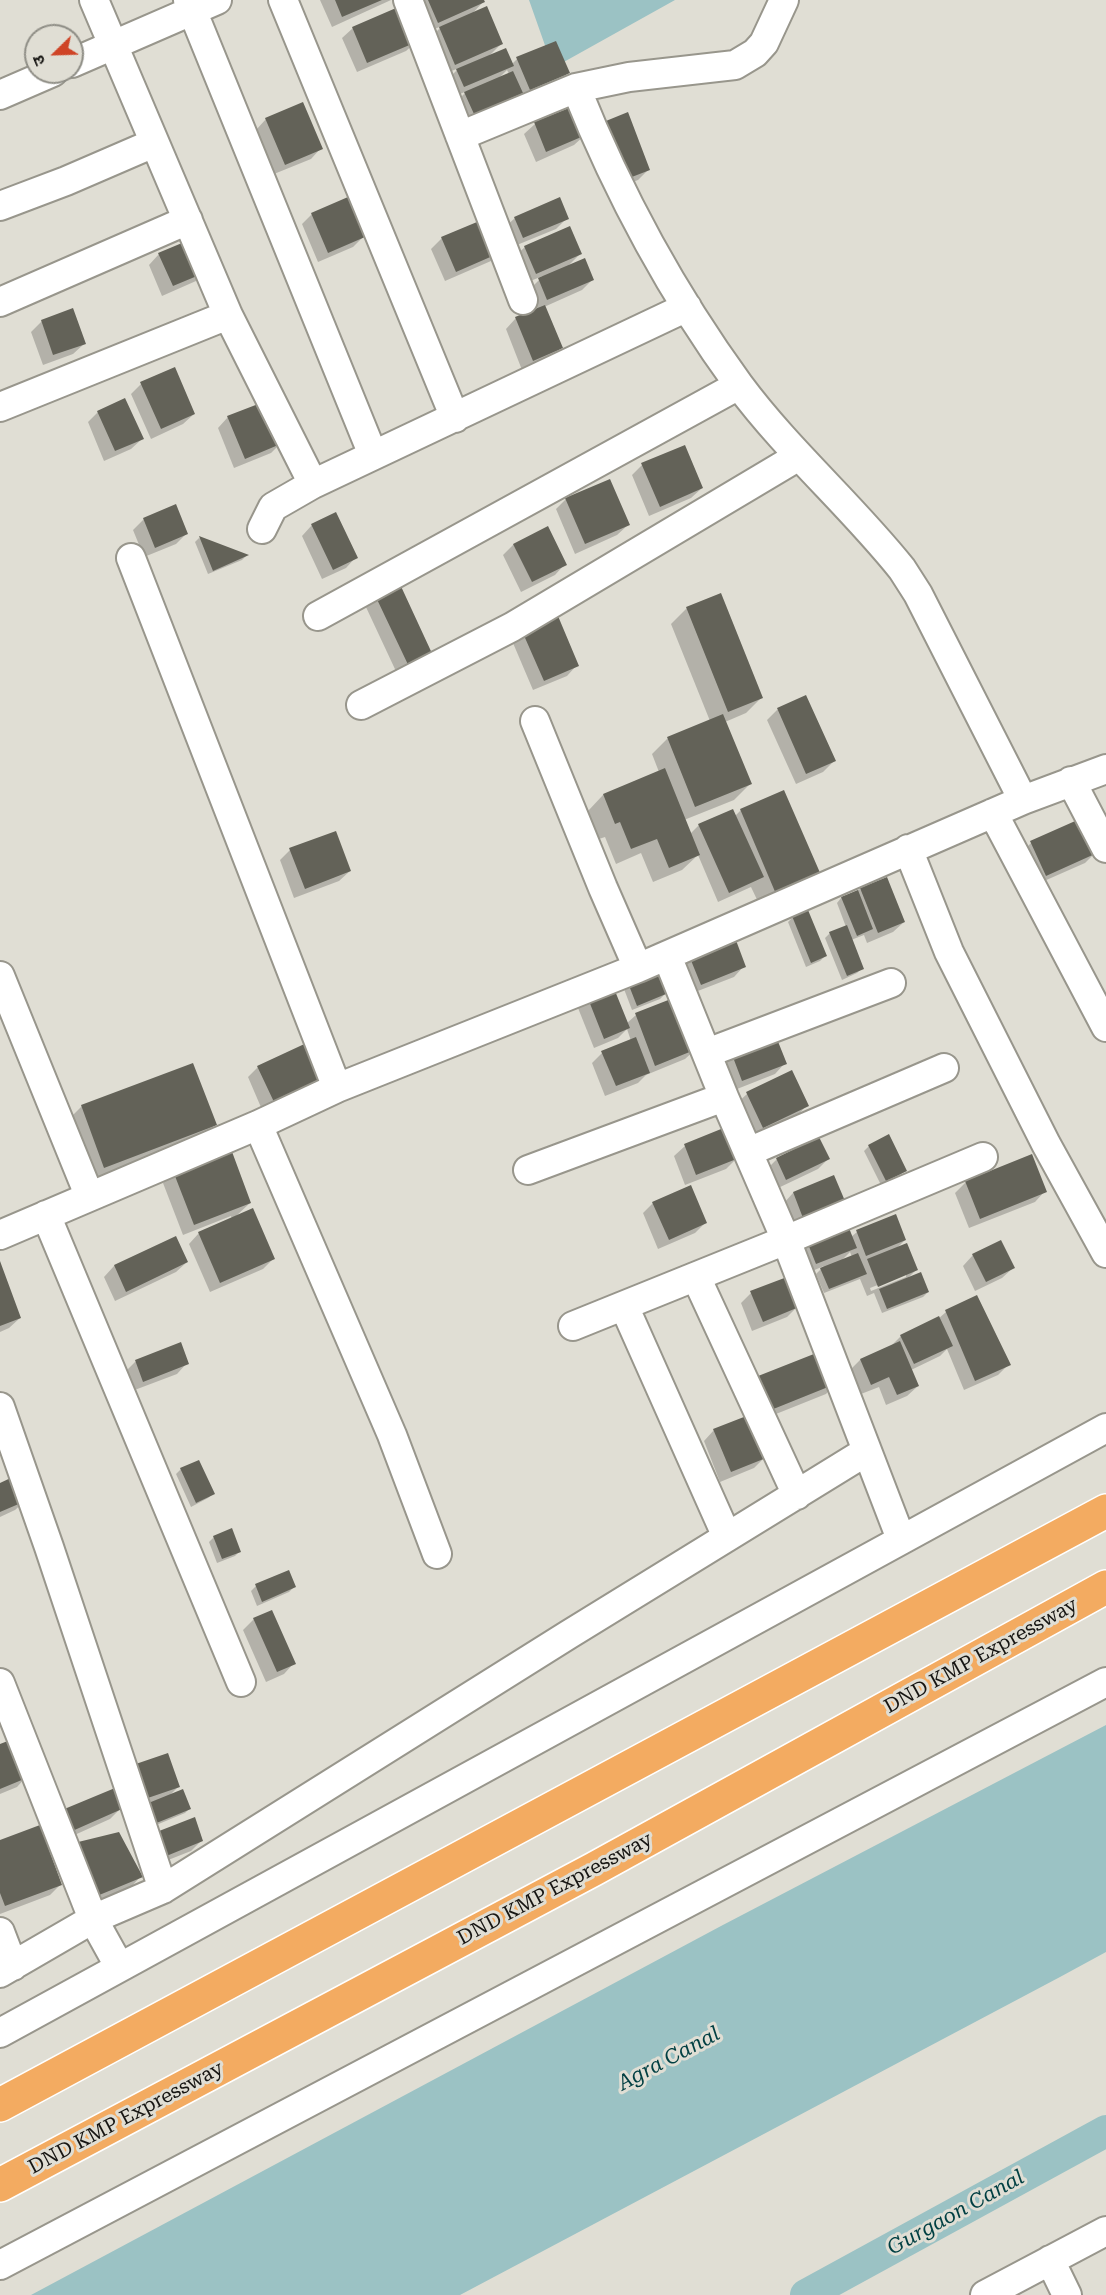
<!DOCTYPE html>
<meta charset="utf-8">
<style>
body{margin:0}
#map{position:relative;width:1106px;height:2295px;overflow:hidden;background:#e0ded4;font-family:"Roboto Serif","Noto Sans Devanagari",serif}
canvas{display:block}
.north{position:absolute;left:24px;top:24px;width:60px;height:60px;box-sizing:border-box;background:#e0ded4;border:2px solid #8f8e86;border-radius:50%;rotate:247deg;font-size:16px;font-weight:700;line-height:24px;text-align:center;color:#161512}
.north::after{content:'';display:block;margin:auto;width:21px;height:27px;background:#cf4426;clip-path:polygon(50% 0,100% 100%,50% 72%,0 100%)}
</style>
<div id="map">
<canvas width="1106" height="2295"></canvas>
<div class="north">उ</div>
</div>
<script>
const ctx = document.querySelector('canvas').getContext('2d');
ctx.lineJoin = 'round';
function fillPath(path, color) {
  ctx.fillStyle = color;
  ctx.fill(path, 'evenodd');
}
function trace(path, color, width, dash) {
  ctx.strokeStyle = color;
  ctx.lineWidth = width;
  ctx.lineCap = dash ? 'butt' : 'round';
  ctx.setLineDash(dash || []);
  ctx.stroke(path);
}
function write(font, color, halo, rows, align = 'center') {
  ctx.font = font + ' "Roboto Serif",serif';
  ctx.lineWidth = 6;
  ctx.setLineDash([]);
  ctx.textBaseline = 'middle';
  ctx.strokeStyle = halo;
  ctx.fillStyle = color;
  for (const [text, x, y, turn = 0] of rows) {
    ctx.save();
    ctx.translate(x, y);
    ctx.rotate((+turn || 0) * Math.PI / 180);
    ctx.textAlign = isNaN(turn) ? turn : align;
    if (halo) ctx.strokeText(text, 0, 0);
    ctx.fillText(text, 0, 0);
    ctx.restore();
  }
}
fillPath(new Path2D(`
 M529,0h146l-122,68z
 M1106,1725v227l-46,25 -600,318h-429l690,-369z`), '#9bc2c4');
fillPath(new Path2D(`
 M320,0h71l-59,27z
 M414,0h68l1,2 -12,13 30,29 -12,12 22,9 6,-6 51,14 -11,10 -37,16 -2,-3 -7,7 -48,20 -8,-20 12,-12 -14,6 -7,-16 13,-13 -15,6 -15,-35 13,-13 -15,6zM507,70l2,4 -10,4z
 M353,28l64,13 -11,10 -49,21 -15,-34z
 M573,107l12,28 -11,10 -38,17 -12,-28 11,-10z
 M266,119l55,29 -10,11 -37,15 -18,-44z
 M591,135l57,35 -10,10 -25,10z
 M312,214l51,23 -10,10 -35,15 -16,-38z
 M515,218h52l-11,11 -44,18 -8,-19z
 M442,238l60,13 -11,10 -46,20 -14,-32z
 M525,247l55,7 -14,14 26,12 -10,10 -38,17 17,41 -10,10 -29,12 -16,-41 10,-11 21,-9 -8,-19 14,-14 -18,7 -11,-26z
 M159,254l48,17 -11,10 -34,15 -13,-31z
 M42,321l42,23 -11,10 -30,11 -12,-33z
 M141,384l53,30 -11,10 -32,15 -20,-45z
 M98,412l44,27 -11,10 -27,12 -16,-39z
 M228,417l53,26 -10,10 -37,15 -16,-40z
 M642,465l60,23 -11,10 -42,18 -17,-41z
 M566,499l62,26 -11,10 -42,19 -19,-45z
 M144,519l42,15 -10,10 -32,13 -11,-27z
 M312,525l44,32 -10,11 -24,11 -20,-43z
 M547,528l18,36 -10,11 -34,17 -18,-37 10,-10z
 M199,538l47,18 -4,4 -34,14 -13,-32z
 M375,595l59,67 -33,20 -36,-77z
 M687,608l74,90 -15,15 -21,9 25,62 -16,16 -50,20 6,14 9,-9 36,-9 6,-6 78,64 -58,34 -10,-21 -33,15 -20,-47 -16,15 -29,12 -12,-29 -25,11 -11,-27 -6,2 -11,-28 15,-16 56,-23 -7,-18 15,-15 43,-18 -39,-97z
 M523,633l54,32 -10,11 -34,14 -20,-47z
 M805,697l29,64 -11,11 -27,12 -29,-64 10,-10z
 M1031,843l65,9 -11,11 -50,22 -14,-32z
 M290,850l60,21 -11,10 -45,17 -14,-38z
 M860,889l44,33 -11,10 -26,11 -3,-8 -13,5 11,28 -5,5 -15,7 -17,-42 5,-5 16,-6 -9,-24 4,-5z
 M793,917l32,39 -5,5 -14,6 -18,-45z
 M689,955l55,11 -10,11 -44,17 -12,-29z
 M629,984l36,10 -5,5 -28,11 -8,-21z
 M588,998l38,26 10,-9 40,-16 20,50 -11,10 -39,16 -8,8 -33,13 -13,-33 10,-10 29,-12 -4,-12 -9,9 -24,10 -16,-40z
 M732,1053l53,10 -10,11 -43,17 -11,-27z
 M258,1067l71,9 -66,36 -15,-35z
 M747,1094l60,11 -10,11 -45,21 -16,-33z
 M82,1106l133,19 -16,16 -110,42 -23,-61z
 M685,1146l52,12 -11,11 -41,16 -11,-29z
 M869,1146l36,25 -5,4 -19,10 -17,-34z
 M777,1159h51l-10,10 -42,20 -10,-19z
 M174,1172l76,31 -15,14 38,42 -10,10 -53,23 -21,-48 10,-11 33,-14 -1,-3 -48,19 -20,-52z
 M833,1177l10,24 -51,26 -9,-23 10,-11z
 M966,1182l79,9 -10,11 -66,26 -14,-35z
 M653,1203l53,19 -11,11 -37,16 -15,-36z
 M857,1232l48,8 -10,10 21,20 -9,9 21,13 -5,5 -41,16 -8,-20 -7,3 -7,-17 -36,14 -8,-19 8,-8 -19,8 -9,-23 11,-10 44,-4zM850,1252l2,5 -11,4zM906,1274v3l-35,14 -1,-3z
 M175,1238l12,24 -11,10 -61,29 -11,-24 10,-11z
 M973,1255l40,13 -11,10 -27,13 -12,-25z
 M0,1264l20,54 -11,10 -9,4z
 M751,1293l46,14 -10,10 -35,14 -11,-28z
 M946,1312l63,52 -11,11 -34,15 -17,-41 -7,7 -29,14 7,16 -11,10 -21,9 -7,-18 -18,7 -11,-24 10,-10 30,-13 11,-11 37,-17z
 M180,1344l7,19 -10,11 -45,17 -7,-19 10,-10z
 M836,1383l-10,11 -75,30 14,33 -11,11 -34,14 -16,-41 10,-11z
 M181,1469l32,25 -5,4 -17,9 -15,-33z
 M0,1484l26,16 -11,10 -15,7z
 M214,1537l25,15 -4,4 -18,7 -8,-21z
 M256,1586l38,1 -5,5 -32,14 -6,-15z
 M271,1612l23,51 -10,11 -18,8 -23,-52 11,-11z
 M0,1746l27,30 -10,11 -17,7z
 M117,1779l62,7 -10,10 21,12 -5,5 -36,15z
 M114,1790l6,19 -10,10 -51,23z
 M202,1840l-11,11 -38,15 -8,-21z
 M0,1842l61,42 -11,11 -50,19z
 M61,1856l80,20 -10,11 -49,21z`), '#0003');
trace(new Path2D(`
 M806,2295l300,-164`), '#9bc2c4', 32);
fillPath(new Path2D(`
 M335,0h47l-40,17z
 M428,0h56l1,2 -47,21z
 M403,5l16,36 -52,22 -15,-36z
 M487,6l16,38 -48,21 -16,-38z
 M556,41l14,32 -40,17 -14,-33z
 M506,48l8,18 -50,21 -8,-18z
 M513,71l10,22 -49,21 -10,-22z
 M303,102l20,47 -38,16 -20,-47z
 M574,106l12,29 -40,17 -12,-30z
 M628,112l22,58 -26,10 -23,-57z
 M348,197l17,40 -37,16 -17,-40z
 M560,197l9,22 -46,19 -9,-21z
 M489,217l15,34 -48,21 -15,-35z
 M570,226l12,28 -46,20 -12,-28z
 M194,238l15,33 -36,15 -15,-33z
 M585,258l9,22 -47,20 -9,-22z
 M545,305l18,43 -30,13 -18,-44z
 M73,308l13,36 -33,11 -12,-35z
 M175,367l20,47 -34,15 -21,-47z
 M125,398l19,41 -29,12 -18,-40z
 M266,401l17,42 -38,16 -18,-43z
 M685,445l18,43 -43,19 -19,-44z
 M610,479l20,46 -45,19 -20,-46z
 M176,504l12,30 -33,14 -12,-30z
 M336,512l22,46 -25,12 -22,-46z
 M548,526l19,39 -35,17 -19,-38z
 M199,536l50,19 -36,16z
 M399,582l37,80 -24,11 -38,-80z
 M721,593l42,105 -35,14 -42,-105z
 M558,616l21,50 -35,15 -22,-50z
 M806,695l30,66 -30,13 -29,-66z
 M723,714l29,70 -57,23 -28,-70z
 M665,768l35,87 -31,13 -12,-29 -26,10 -11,-27 -5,2 -12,-30z
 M784,790l37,85 -45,19 -36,-85z
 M733,809l31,68 -35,16 -31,-69z
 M1082,818l15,35 -51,23 -16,-35z
 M336,831l15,40 -46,18 -16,-41z
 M887,877l18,45 -27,11 -18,-45z
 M858,890l15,39 -16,7 -16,-39z
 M808,910l19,46 -16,7 -19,-47z
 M847,925l17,44 -17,7 -18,-44z
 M734,935l12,32 -45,18 -13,-32z
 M657,972l9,22 -29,12 -9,-23z
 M613,986l17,42 -26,11 -17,-43z
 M676,997l21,52 -42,17 -20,-53z
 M775,1034l12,30 -45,17 -11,-29z
 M636,1037l14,36 -34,13 -15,-35z
 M313,1040l17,36 -56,26 -17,-36z
 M193,1063l24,62 -113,43 -23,-63z
 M792,1070l17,36 -46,22 -17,-36z
 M726,1127l13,31 -43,17 -12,-31z
 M889,1134l18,37 -21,10 -18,-36z
 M819,1137l11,22 -44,21 -10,-22z
 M231,1149l20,54 -57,22 -21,-54z
 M1032,1154l15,38 -67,27 -15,-38z
 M834,1175l11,26 -42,17 -10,-26z
 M691,1185l16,38 -38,17 -17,-38z
 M253,1208l22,51 -55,24 -22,-51z
 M896,1214l10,26 -40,16 -10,-26z
 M847,1223l10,25 -41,16 -10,-25z
 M176,1236l12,26 -62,30 -12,-27z
 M1001,1240l14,28 -29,14 -14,-28z
 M907,1243l11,27 -40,17 -11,-28z
 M858,1253l9,21 -38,15 -9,-21z
 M0,1261l21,57 -21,8z
 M921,1272l8,20 -42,17 -8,-20z
 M787,1277l12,30 -36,15 -13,-31z
 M977,1295l34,70 -36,16 -30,-71z
 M939,1316l14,30 -39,18 -14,-29z
 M900,1341l19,45 -22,9 -8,-18 -18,8 -11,-26z
 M181,1342l8,22 -46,18 -8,-22z
 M824,1350l14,33 -77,31 -13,-34z
 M749,1415l17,43 -35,14 -18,-43z
 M199,1460l16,34 -19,9 -16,-35z
 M17,1475l11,25 -28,12v-29z
 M232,1528l9,24 -19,7 -9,-23z
 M289,1570l7,17 -34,15 -7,-18z
 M272,1610l24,54 -19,8 -24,-54z
 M13,1739l16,38 -29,12v-45z
 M168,1753l12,34 -41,14 -12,-34z
 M115,1788l7,21 -52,23 -8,-22z
 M183,1789l8,20 -37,15 -8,-20z
 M195,1817l8,24 -39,16 -10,-24z
 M40,1825l22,60 -57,21 -5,-13v-53z
 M119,1832l24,45 -51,21 -22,-54z`), '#636258');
const minor = new Path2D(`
 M94,0l134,315 85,169
 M188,0l185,455
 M283,0l172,418
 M408,0l115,300
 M72,63l145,-63
 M576,88c42,105 96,205 163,297 49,66 112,120 163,184l16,25 105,206
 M0,95l53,-23
 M460,136l116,-48 53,-11 106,-12 20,-12 9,-10 20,-43
 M0,206l66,-25 88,-38
 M0,302l188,-82
 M0,407l228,-92
 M262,529l11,-22 40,-23 374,-177
 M131,558l206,530
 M318,616l421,-231
 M361,705l151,-78 287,-171
 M535,721l68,167 35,80
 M1071,781l35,67
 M993,813l113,214
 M908,849l41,103 97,192 60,109
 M667,956l57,141 62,143 115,299
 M0,976l89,219
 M707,1053l184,-70
 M258,1125l134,310 45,119
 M748,1152l196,-84
 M528,1170l196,-73
 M46,1215l195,467
 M0,1235l258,-110 79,-37 301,-120 385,-168 83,-31
 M696,1277l101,218
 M624,1306l103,231
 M573,1326l213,-86 197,-83
 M0,1407l49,140 114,342
 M0,1683l93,236 26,47
 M0,1932l13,34
 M0,1973l93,-54 70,-30 405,-254 299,-184
 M0,2033l1106,-605
 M1050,2260l17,35
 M0,2265l1106,-583
 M985,2295l121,-64`);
const highway = new Path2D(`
 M0,2105l1106,-594
 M0,2185l594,-316 512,-282`);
trace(minor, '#98968c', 32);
trace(highway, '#fff', 36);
trace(minor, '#fff', 28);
trace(highway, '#f3ab61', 33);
write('20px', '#161512', '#e0ded4', [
 ["DND KMP Expressway",981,1656,-29],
 ["DND KMP Expressway",555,1889,-28],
 ["DND KMP Expressway",126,2118,-28]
]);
write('italic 21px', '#003f42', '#e0ded4', [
 ["Agra Canal",669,2059,-28],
 ["Gurgaon Canal",956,2213,-29]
]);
</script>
